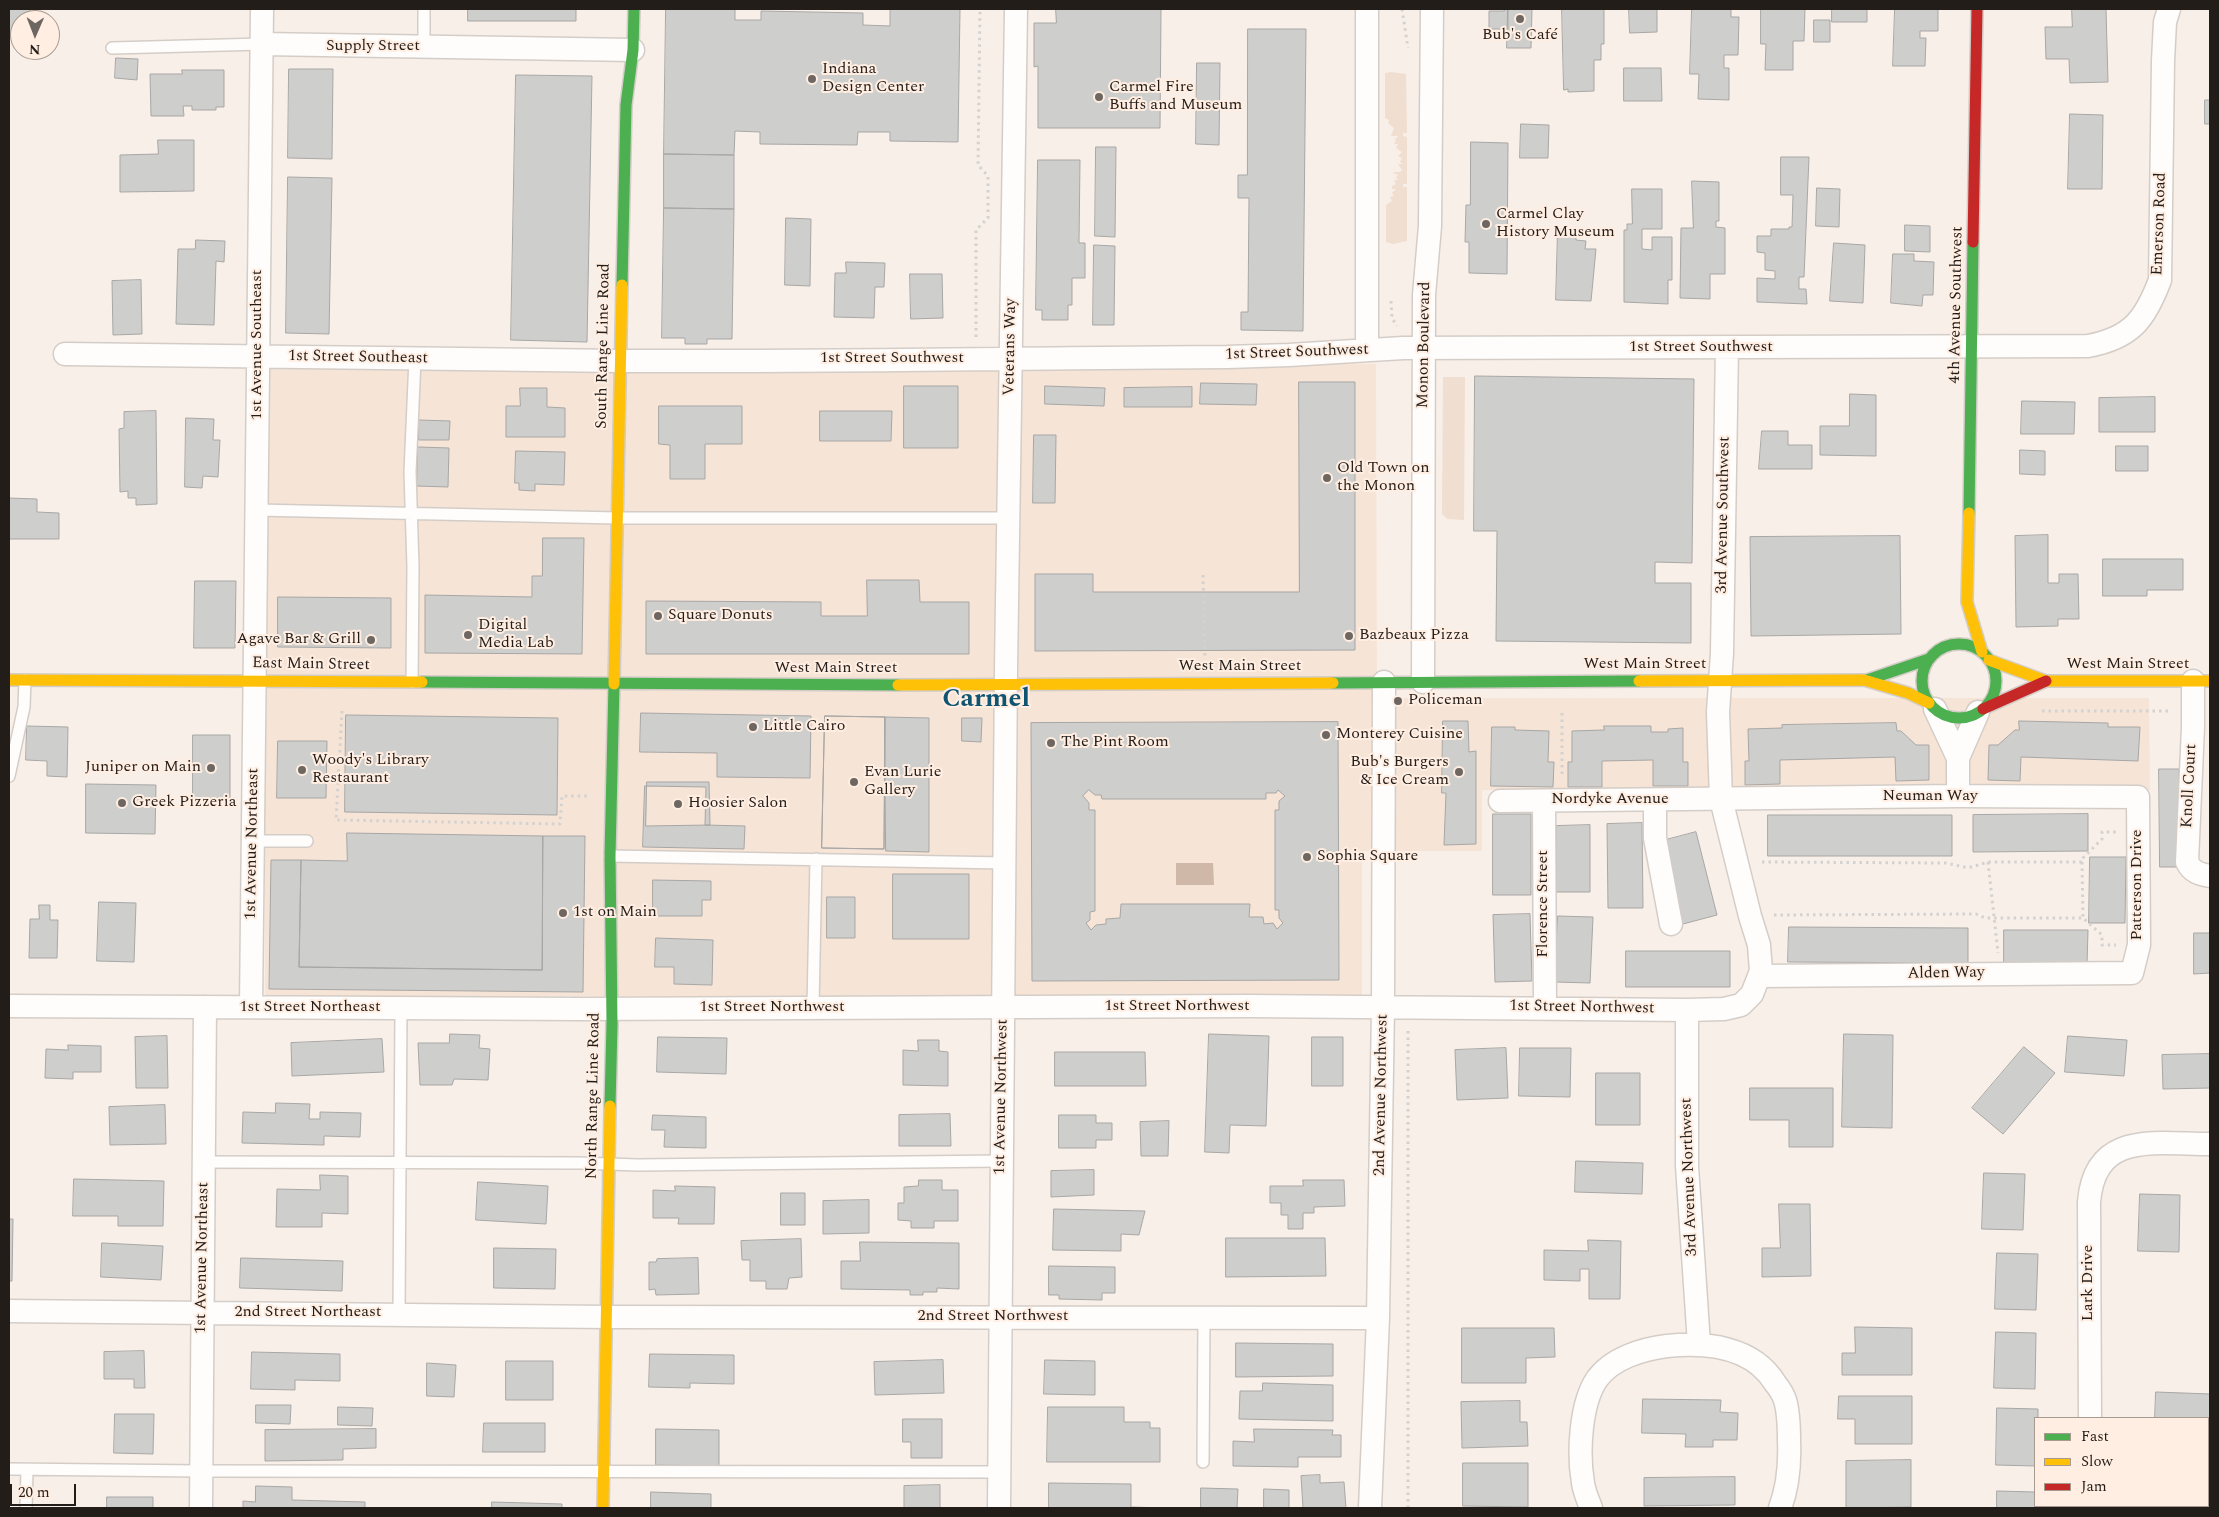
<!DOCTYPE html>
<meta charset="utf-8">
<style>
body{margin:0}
#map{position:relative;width:2219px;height:1517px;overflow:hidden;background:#f8efe8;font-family:Spectral,serif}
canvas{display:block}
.frame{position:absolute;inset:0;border:10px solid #231d19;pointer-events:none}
.legend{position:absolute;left:2034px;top:1417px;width:175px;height:90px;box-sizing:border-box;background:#ffeee1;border:1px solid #a79a91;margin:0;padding:6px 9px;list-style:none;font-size:15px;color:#231d19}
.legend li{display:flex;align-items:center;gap:10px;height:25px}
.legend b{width:25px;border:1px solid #a79a91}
.north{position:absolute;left:10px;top:10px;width:50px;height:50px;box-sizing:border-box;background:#ffeee1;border:1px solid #a79a91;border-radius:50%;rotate:181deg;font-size:14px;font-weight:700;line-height:20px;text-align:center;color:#231d19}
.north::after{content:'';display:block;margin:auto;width:18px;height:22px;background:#6e6661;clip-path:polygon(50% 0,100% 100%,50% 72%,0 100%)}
.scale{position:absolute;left:10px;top:1484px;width:66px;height:22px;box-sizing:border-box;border:2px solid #231d19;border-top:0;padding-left:6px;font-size:15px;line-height:18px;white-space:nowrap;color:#231d19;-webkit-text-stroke:4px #ffeee1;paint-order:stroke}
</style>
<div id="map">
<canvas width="2219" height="1517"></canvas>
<div class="frame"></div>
<ul class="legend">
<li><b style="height:6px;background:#4caf50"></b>Fast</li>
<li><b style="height:6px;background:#ffc107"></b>Slow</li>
<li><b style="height:6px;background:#c62828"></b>Jam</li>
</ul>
<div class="north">N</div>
<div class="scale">20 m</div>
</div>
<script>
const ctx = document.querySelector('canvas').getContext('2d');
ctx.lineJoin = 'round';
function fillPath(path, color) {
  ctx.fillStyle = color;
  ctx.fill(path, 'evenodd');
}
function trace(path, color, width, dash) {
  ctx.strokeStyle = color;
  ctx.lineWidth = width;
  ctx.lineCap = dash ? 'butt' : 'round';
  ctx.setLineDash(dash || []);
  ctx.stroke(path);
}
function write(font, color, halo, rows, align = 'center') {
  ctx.font = font + ' Spectral,serif';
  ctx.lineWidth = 4;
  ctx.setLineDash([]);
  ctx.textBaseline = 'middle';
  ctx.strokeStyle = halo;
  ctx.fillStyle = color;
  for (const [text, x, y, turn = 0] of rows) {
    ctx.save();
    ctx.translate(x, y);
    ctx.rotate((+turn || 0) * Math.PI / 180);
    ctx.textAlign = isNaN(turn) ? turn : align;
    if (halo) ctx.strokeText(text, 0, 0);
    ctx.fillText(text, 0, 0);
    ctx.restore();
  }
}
fillPath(new Path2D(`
 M265,364h1111l1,334h772l1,92h-668v61h-120v145h-1097z`), '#f6e4d7');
fillPath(new Path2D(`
 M1391,72l15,2 1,59h-4v3l4,1v47h-4v3h4v54l-14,3 -7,-2v-37l6,-4 -2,-4 4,-1 -2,-3 4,-4h-4v-3l4,-2 -2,-3 4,-2 -2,-1 2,-4h-4v-2h6l2,-2 -4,-6h4v-1l-2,-1 2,-4 -4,-2 4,-4 -6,-4 2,-4h-4l2,-4 -2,-2h3l1,-2h-7l3,-8 -6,-5 1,-3 -4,-2v-45z
 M1443,377h22l-1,143 -17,-1 -5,-5z`), '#f0ded1');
fillPath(new Path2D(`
 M1176,863h37l1,22h-38z`), '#cfb8a8');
const building = new Path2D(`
 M9,9h22l-7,11h-4v7l-8,12 -3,-3z
 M468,9h108v12h-108z
 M666,9h69v11h26v-9l102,2v12l27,1v-17h70l-2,133 -68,-1v-9h-32l-1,13 -97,-1v-12l-25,-1 -1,24 -70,-1z
 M1056,9h105l-1,119h-122v-62l-4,1v-44h22z
 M1504,9h4v20h-19v-18h15z
 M1508,9h24l-1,39h-24z
 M1562,9h42v35h-3v16h-7v31l-26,1v-3l-4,1z
 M1629,9h28v23l-27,1z
 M1692,9h39v8h8l-1,38h-14v13h5v32l-31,-1 1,-25h-9z
 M1761,9h44l-1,32h-11v29h-28l1,-26h-5z
 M1832,9h35v13h-35z
 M1895,9h43v22h-18v7h6l-1,28h-32z
 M2072,9h34l2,73 -38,1 -1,-24h-23l-1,-32h27z
 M1814,20h16v22h-16z
 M1248,29h58l-3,302 -62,-1v-18h7l1,-114h-11v-23h9z
 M116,58l22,1 -1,21 -22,-2z
 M1197,63h23l-1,82 -23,-1z
 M1624,68h37l1,33h-38z
 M289,69h44l-1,90 -44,-1z
 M182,70h42v37h-8v3h-24v-4h-9l1,10h-33l-1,-42h32z
 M516,75l76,1 -5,266 -76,-2z
 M2205,100h5v24h-5z
 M2070,114l33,1 -1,74h-34z
 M1521,124l28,1 -1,33h-28z
 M158,140h36v51l-74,1v-37l38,-1z
 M1471,142l37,1 -1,131 -38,-1v-31h-4l1,-37h4z
 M1096,147h20l-1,90 -20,-1z
 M664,154l70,1v54l-70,-1z
 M1781,157h28l-5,120h-5v12h7l1,15 -50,-2v-24l18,1v-8l-10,-1v-17l-8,-1v-16h14v-7h18v-2h3l1,-32h-12z
 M1038,160h42l-1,83h6v35h-13v27h-4v15h-26v-10h-6z
 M288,177l44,1 -3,156 -43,-1z
 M1692,181l27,1v39h-3v6l9,1v46h-15v25l-30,-1 1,-70h12z
 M1817,188l23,1 -1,38 -23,-1z
 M1632,189h30v40h-20v20l10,1v-13h20v43h-4v24l-44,-2v-72h3v-6h5z
 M664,208l70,1 -2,130h-25v5h-22v-6h-23z
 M786,218l25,1 -1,67 -25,-1z
 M1905,225l25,1v26l-25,-1z
 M1558,229l18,1v10l10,1 -1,8h11l-5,52 -35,-1z
 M196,240l29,1 -1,21 -8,-1 -2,64 -38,-1 2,-75h17z
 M1834,243l31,2 -2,58 -33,-2z
 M1094,245l21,1 -1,79h-21z
 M1893,254h21v7l20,1 -1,33h-10l-1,11 -31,-3z
 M846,262l39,1 -1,24h-9l-1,31 -40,-1 1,-44h11z
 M910,274h32l1,44 -32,1z
 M141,280l1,54 -29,1 -1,-54z
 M1475,376l219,3 -2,184 -37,-1v21h36v60l-195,-2 1,-110h-23z
 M1299,382h56v268l-320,1v-77h58v18h206z
 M1201,383l56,1 -1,21 -56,-1z
 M904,386h54v62h-54z
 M1045,386l60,2 -1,18 -59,-2z
 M1192,387v20h-68v-19z
 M520,388h27v19l18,1v29h-59v-31h14z
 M1850,394l26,1v61l-56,-1v-29h29z
 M2155,397v35h-56v-34z
 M2022,401l53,1 -1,32h-53z
 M659,406h83v38h-37v35h-35v-34l-11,-1z
 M156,411l1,93 -21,1v-7h-8v-7l-8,1 -1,-63 5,-1v-16z
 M820,411h72l-1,30h-71z
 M186,418l28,1 -1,21h7l-2,37 -15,-1 -1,12 -17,-1z
 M419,420l31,1 -1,19h-30z
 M1762,431h26v14h24v24h-53z
 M1034,435h22l-1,68h-22z
 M2116,446h32v25h-32z
 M418,447l31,1 -1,39 -31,-1z
 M2020,450l25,1v24l-25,-1z
 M516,451l49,1 -1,33 -29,-1v7l-16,-1v-7h-4z
 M9,498l28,1v13l22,1v26h-50z
 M2048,535v48h11v-9h19l1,45h-21v7l-42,1 -1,-91z
 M1900,536l1,98 -150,2 -1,-99z
 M543,538h41l-2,116 -157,-1v-58l107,2v-21h10z
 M2103,559h80v31h-36v6h-44z
 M867,580h52l1,22h49v52h-323v-53l175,1v14h46z
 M195,581h41l-1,67h-41z
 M278,597l113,1v50l-113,-1z
 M641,713l170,3 -1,62 -93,-1v-24l-77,-1z
 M346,715l212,3 -1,97 -212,-3z
 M825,716l60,1 -1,132 -62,-1z
 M825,716l60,1 -1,132 -62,-1z
 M885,717l44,1v134l-43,-1z
 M962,718h20l-1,24 -19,-1z
 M1443,721h25l1,31 7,-1v93l-32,1 2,-52h-4z
 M2019,721l89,2v4h32l-2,34 -117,-4 -1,24 -32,-1 1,-35h9l17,-15h4z
 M1338,722l1,258 -307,1 -1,-258zM1089,790l6,5h6l1,4h164v-6h10l2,-3 7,6 -6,5v9h-4v100h4v8l4,5 -6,6 -4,-6 -9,1 -1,-7h-14l1,-13h-129l-1,14 -14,1v5l-10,1 -5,5 -5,-7 4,-3v-8l5,-1v-101h-6v-7l-6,-7z
 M1896,723l1,8h4l15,14h13v35l-33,1 -1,-24 -115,3v24l-35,1v-24h4l-1,-32 34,-1v-3z
 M27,726l41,1 -1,50 -20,-1v-15l-21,-1z
 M1604,726h47v6h17v-3l15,-1v34h5v24h-35v-26l-51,1v26h-34v-25h4v-31l32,-1z
 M1492,727h23v3l34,1 -1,31h6l-1,25 -62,-1z
 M193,735h37v66h-37z
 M278,741h49l-1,57h-49z
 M2159,769h20v98h-19z
 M647,782h62l1,43 -64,1z
 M86,784l70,1 -1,49 -69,-1z
 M645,786l61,1 -1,38 40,1 -1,23 -101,-2z
 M1493,814h38v81h-38z
 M2088,814v37l-115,1v-37z
 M1768,815h184v41h-184z
 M1642,823l1,85h-35l-1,-84z
 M1590,825v67h-34v-66z
 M1696,832l21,83 -34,9 -21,-83z
 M347,833l196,3 -1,134 -243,-3 2,-107 46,1z
 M543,836h42l-2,156 -314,-3 2,-129h30l-2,107 243,3z
 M2090,857h36l-1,66h-36z
 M893,874h76v65h-76z
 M653,880l58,1v19h-9v16h-49z
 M827,897h28v41h-28z
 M99,902l37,1 -2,59 -37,-1z
 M39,905h11v15h8l-1,38h-28l1,-39h9z
 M1530,914l2,67 -37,1 -2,-67z
 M1558,916l35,1 -3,66 -35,-1z
 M1789,927l179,1v35l-180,-1z
 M2004,930h84l-1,35 -83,-1z
 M2194,933h16v40l-16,1z
 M656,938l57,2 -1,45 -38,-1v-17h-19z
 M1626,951h104v36h-104z
 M450,1034l30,1 -1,13 11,1 -2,31 -34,-1 -2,6h-32l-2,-42h31z
 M1209,1034l60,2 -3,90 -36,-1 -1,28 -24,-1z
 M1844,1034l49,1 -1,93 -50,-1z
 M167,1036l1,52h-32l-1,-51z
 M2068,1036l59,4 -3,36 -59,-4z
 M658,1037l69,1 -1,36 -69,-2z
 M1312,1037h31v49h-31z
 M382,1039l2,33 -92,4 -1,-33z
 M918,1040h21v11l9,1v34l-45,-1v-35l15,1z
 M68,1045l33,1v26h-28v7l-28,-1 1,-29 22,1z
 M2024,1047l31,26 -52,61 -31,-26z
 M1506,1048l2,50 -51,2 -2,-50z
 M1520,1048h51l-1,49 -51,-1z
 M1055,1052h90l1,34h-91z
 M2210,1054v34l-47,1 -1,-34z
 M1596,1073h44v52h-44z
 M1750,1088h83v59h-44v-27h-39z
 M276,1103l34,1 -1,15h11v-7l41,1 -1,24 -36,-1v9l-82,-2 1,-31 32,1z
 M165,1105l1,39 -56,1 -1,-38z
 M950,1114l1,32h-52v-31z
 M653,1115l53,2v31l-42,-1 1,-17h-13z
 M1059,1115h37v8h16v17h-16v8h-37z
 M1169,1121l-1,35h-27l-1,-34z
 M1576,1161l67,2 -1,31 -67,-2z
 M1094,1170v25l-43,2v-26z
 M1984,1173l41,1 -2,56 -41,-1z
 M320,1175l28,1v38l-26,-1v14h-46l1,-38 43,1z
 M74,1179l90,2 -1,45h-45v-10h-45z
 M919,1180h23v10h16v31h-24v7h-23v-7l-13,-1v-17h6v-16l14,-1z
 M1303,1180h41l1,26 -31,1v6h-11v16h-15v-14h-7v-12h-11v-17h33z
 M478,1182l70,4 -2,38 -70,-4z
 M675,1186l40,1 -1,37h-36l1,-6h-26v-28l22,1z
 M781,1193h24v32h-24z
 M2140,1194l40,1 -1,57 -41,-1z
 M869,1200v33l-46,1v-33z
 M1779,1204h31l1,72 -49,1v-29h18z
 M1054,1209l91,2 -6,24 -18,-1v17l-68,-1z
 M9,1219h4l-1,62h-3z
 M1226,1238h99l1,38 -100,1z
 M801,1239l1,38 -13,1 -2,11h-21v-8h-16v-21h-8l-1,-19z
 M1588,1240l33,1 -1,58h-31v-30h-9v12l-36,-1v-30l44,1z
 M860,1242l99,1v46l-22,-1v4h-14v3h-13v-5l-69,-1v-28h19z
 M102,1243l61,3 -2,34 -60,-3z
 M494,1248l62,1 -1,40 -61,-1z
 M1997,1253l41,1 -2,56 -41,-1z
 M241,1258l102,3 -1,30 -102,-3z
 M698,1258l1,36 -43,1 -1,-6 -6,1v-28h7l1,-3z
 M1049,1266l66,1v26h-13v7l-43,-1v-4h-10z
 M1855,1327l57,1v47h-70v-22h13z
 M1462,1328h92l1,29 -29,1v25h-64z
 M1996,1332l40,1 -1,56 -41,-1z
 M1236,1343l97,1v32l-97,1z
 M144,1351l1,37h-11v-9h-30v-27z
 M252,1352l88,2v27l-45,-1v10l-44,-1z
 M650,1354l84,1v29l-44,-1v5l-41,-1z
 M943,1360l1,33 -69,2 -1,-33z
 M1045,1360l50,1v34l-51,-1z
 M506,1361h47v39h-47z
 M427,1363l29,2 -2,32 -27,-1z
 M1263,1383l70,2v36l-94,-2 1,-28h22z
 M2156,1392l54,2v38h-2v-14h-53z
 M1839,1396h73v48h-57v-25h-17z
 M1643,1399l78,1 -1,12 18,1 -1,27h-24v7h-28l1,-13 -44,-1z
 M1520,1401v21h7l1,24 -66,2 -1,-46z
 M256,1405h35l-1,19 -34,-1z
 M338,1407l35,1 -1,18 -34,-1z
 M1048,1407h76v15h26v6h10v34h-113z
 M1997,1408l41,1v9h-3v48l-39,-1z
 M115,1414h39l-1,40 -39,-1z
 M903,1419h39v39h-31v-16h-8z
 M484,1423h61v29h-62z
 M376,1429v19l-33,1v11l-78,1v-31z
 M656,1429l63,1v36l-63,-1z
 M1254,1429l79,1 -1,5h9v22h-43v10l-65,-1v-25l21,1z
 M1911,1460v47l-65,1v-47z
 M1463,1463h65v44l-65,-1z
 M1320,1475v8l24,-1 2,26h-43l-2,-32z
 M1735,1477v28l-91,1v-28z
 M1049,1483l82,1v23l34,1h-116z
 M940,1485v23h-36v-22z
 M256,1486l36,1v13l73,2v6h-122v-7l12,1z
 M1201,1488l37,1 -1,19h-36z
 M1264,1489l25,1v18h-25z
 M1997,1491l38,1v14h3l-1,2h-40z
 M651,1492l60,2v14h-60z
 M107,1497h46v11h-46z
 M492,1502l70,2v4h-70z`);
fillPath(building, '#cececd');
trace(building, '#a8a7a5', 1);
const lane = new Path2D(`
 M424,47v-38
 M112,48l150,-4
 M257,510l360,8h392
 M412,682l1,-115 -3,-95 5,-113
 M9,776l15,-69 1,-27
 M253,841h54
 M610,856l395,7
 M813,1007l3,-148
 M204,1162l375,1 59,2 363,-4
 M399,1313l2,-305
 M1203,1462l1,-145
 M9,1469l193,2 797,1
 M26,1508l1,-38`);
const street = new Path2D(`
 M1367,9v341
 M262,44l371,6
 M65,354c185,1 370,6 555,7 202,1 405,-3 607,-4l62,-2 114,-7 685,-2c43,-8 57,-26 72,-66l3,-219 2,-39 4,-13
 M2193,681v46l-6,135c5,10 12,12 23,14
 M1423,682l1,-387 6,-69 2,-217
 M1935,709l23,49
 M1958,796v-38l20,-46
 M1655,800v38l16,86
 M1500,801l458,-5 180,1 1,148 -7,28 -372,3
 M1544,801l1,207
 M9,1006l571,3 670,-3 437,4 37,-1 17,-4 11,-11 9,-23 -2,-26 -9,-29 -29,-117 -3,-87 4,-59 5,-305
 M251,1007l11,-998
 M1687,1010v156l12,178
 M9,1311l599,6 770,1
 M2090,1418l-1,-216c6,-72 67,-58 121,-58
 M2208,1490h2
 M201,1508l4,-501
 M999,1508l7,-840 10,-659
 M1370,1508l8,-190 5,-311 1,-325
 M1591,1508c-3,-8 -7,-17 -8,-25 -5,-29 -3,-79 14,-104 15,-21 46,-30 70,-33 40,-4 86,1 108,37 4,5 8,11 10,17 4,13 4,28 4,41 1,23 -1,46 -9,67
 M2090,1508l1,-2`);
const fast = new Path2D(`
 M622,285l4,-180 7,-55 1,-41
 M1969,513l4,-271
 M1922 681a37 37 0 1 1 74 0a37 37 0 1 1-74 0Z
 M1867,680l62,-21
 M422,682l476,3
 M1333,683l306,-2
 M610,1106l2,-82 -2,-168 4,-172`);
const slow = new Path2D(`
 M1969,513l-2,89 15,50
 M1989,660l57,21h164
 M9,680l413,2
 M1639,681l225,-1 44,13 21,10
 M614,684l8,-399
 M898,685l435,-2
 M603,1508l7,-402`);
const jam = new Path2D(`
 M1973,242l4,-233
 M1983,709l63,-28`);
trace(lane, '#d4cdc7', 14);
trace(street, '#d4cdc7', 25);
trace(fast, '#d4cdc7', 14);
trace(slow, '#d4cdc7', 14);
trace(jam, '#d4cdc7', 14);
trace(new Path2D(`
 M1402,9l6,39
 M1391,301l1,17 5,8
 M976,337v-107l12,-12v-42l-10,-11 2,-156
 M1203,575l2,82
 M342,711l-6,109 224,4 2,-28h25
 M2042,711h128
 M1562,713v65
 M1762,862l184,1 18,4h8l16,-5h94l1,-4 19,-19v-7h16
 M1988,862l10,91
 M2082,862l1,56
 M1774,915l202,-1 9,4h98l19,17v10h14
 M1408,1508v-478`), '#d4d2d0', 3, [2.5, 4]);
trace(lane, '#fefdfc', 11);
trace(street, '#fefdfc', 22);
trace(fast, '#4caf50', 11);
trace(slow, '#ffc107', 11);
trace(jam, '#c62828', 11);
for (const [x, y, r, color] of [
 [1520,19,5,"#6e6661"],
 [812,79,5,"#6e6661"],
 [1099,97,5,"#6e6661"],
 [1486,224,5,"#6e6661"],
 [1327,478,5,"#6e6661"],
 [658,616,5,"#6e6661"],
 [468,635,5,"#6e6661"],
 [1349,636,5,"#6e6661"],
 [371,640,5,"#6e6661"],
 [1398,701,5,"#6e6661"],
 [753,727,5,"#6e6661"],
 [1326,735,5,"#6e6661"],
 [1051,743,5,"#6e6661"],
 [211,768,5,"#6e6661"],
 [302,770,5,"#6e6661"],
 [1459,772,5,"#6e6661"],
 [854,782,5,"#6e6661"],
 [122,803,5,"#6e6661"],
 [678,804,5,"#6e6661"],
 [1307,857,5,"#6e6661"],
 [563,913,5,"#6e6661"]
]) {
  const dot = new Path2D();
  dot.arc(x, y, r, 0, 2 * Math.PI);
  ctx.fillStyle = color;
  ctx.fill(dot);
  trace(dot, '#ffeee1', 2);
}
write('16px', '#231d19', '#ffeee1', [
 ["Bub's Café",1520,36,"center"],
 ["Indiana",822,70],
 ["Design Center",822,88],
 ["Carmel Fire",1109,88],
 ["Buffs and Museum",1109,106],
 ["Carmel Clay",1496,215],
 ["History Museum",1496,233],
 ["Old Town on",1337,469],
 ["the Monon",1337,487],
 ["Square Donuts",668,616],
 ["Digital",478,626],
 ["Media Lab",478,644],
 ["Bazbeaux Pizza",1359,636],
 ["Agave Bar & Grill",361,640,"right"],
 ["Policeman",1408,701],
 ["Little Cairo",763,727],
 ["Monterey Cuisine",1336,735],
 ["The Pint Room",1061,743],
 ["Woody's Library",312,761],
 ["Restaurant",312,779],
 ["Bub's Burgers",1449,763,"right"],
 ["& Ice Cream",1449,781,"right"],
 ["Juniper on Main",201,768,"right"],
 ["Evan Lurie",864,773],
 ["Gallery",864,791],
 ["Greek Pizzeria",132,803],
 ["Hoosier Salon",688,804],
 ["Sophia Square",1317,857],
 ["1st on Main",573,913]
], 'left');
write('16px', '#231d19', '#ffeee1', [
 ["Supply Street",373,47],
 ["Emerson Road",2160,224,-88],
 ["4th Avenue Southwest",1957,305,-89],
 ["1st Avenue Southeast",258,345,-90],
 ["Monon Boulevard",1425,345,-89],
 ["South Range Line Road",604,346,-89],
 ["Veterans Way",1011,347,-89],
 ["1st Street Southwest",1701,348],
 ["1st Street Southwest",1297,353,-2],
 ["1st Street Southeast",358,358,1],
 ["1st Street Southwest",892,359],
 ["3rd Avenue Southwest",1724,515,-89],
 ["East Main Street",311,665,1],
 ["West Main Street",1645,665],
 ["West Main Street",2128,665],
 ["West Main Street",1240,667],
 ["West Main Street",836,669],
 ["Knoll Court",2190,786,-87],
 ["Neuman Way",1930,797],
 ["Nordyke Avenue",1610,800],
 ["1st Avenue Northeast",253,844,-89],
 ["Patterson Drive",2138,885,-90],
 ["Florence Street",1544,904,-90],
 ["Alden Way",1946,974,-1],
 ["1st Street Northwest",1177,1007],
 ["1st Street Northeast",310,1008],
 ["1st Street Northwest",772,1008],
 ["1st Street Northwest",1582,1008,1],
 ["2nd Avenue Northwest",1382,1095,-89],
 ["North Range Line Road",594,1096,-89],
 ["1st Avenue Northwest",1002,1097,-89],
 ["3rd Avenue Northwest",1690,1177,-92],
 ["1st Avenue Northeast",203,1258,-89],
 ["Lark Drive",2089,1283,-90],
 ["2nd Street Northeast",308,1313],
 ["2nd Street Northwest",993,1317]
]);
write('bold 26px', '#0f5572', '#ffeee1', [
 ["Carmel",986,701]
]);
</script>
